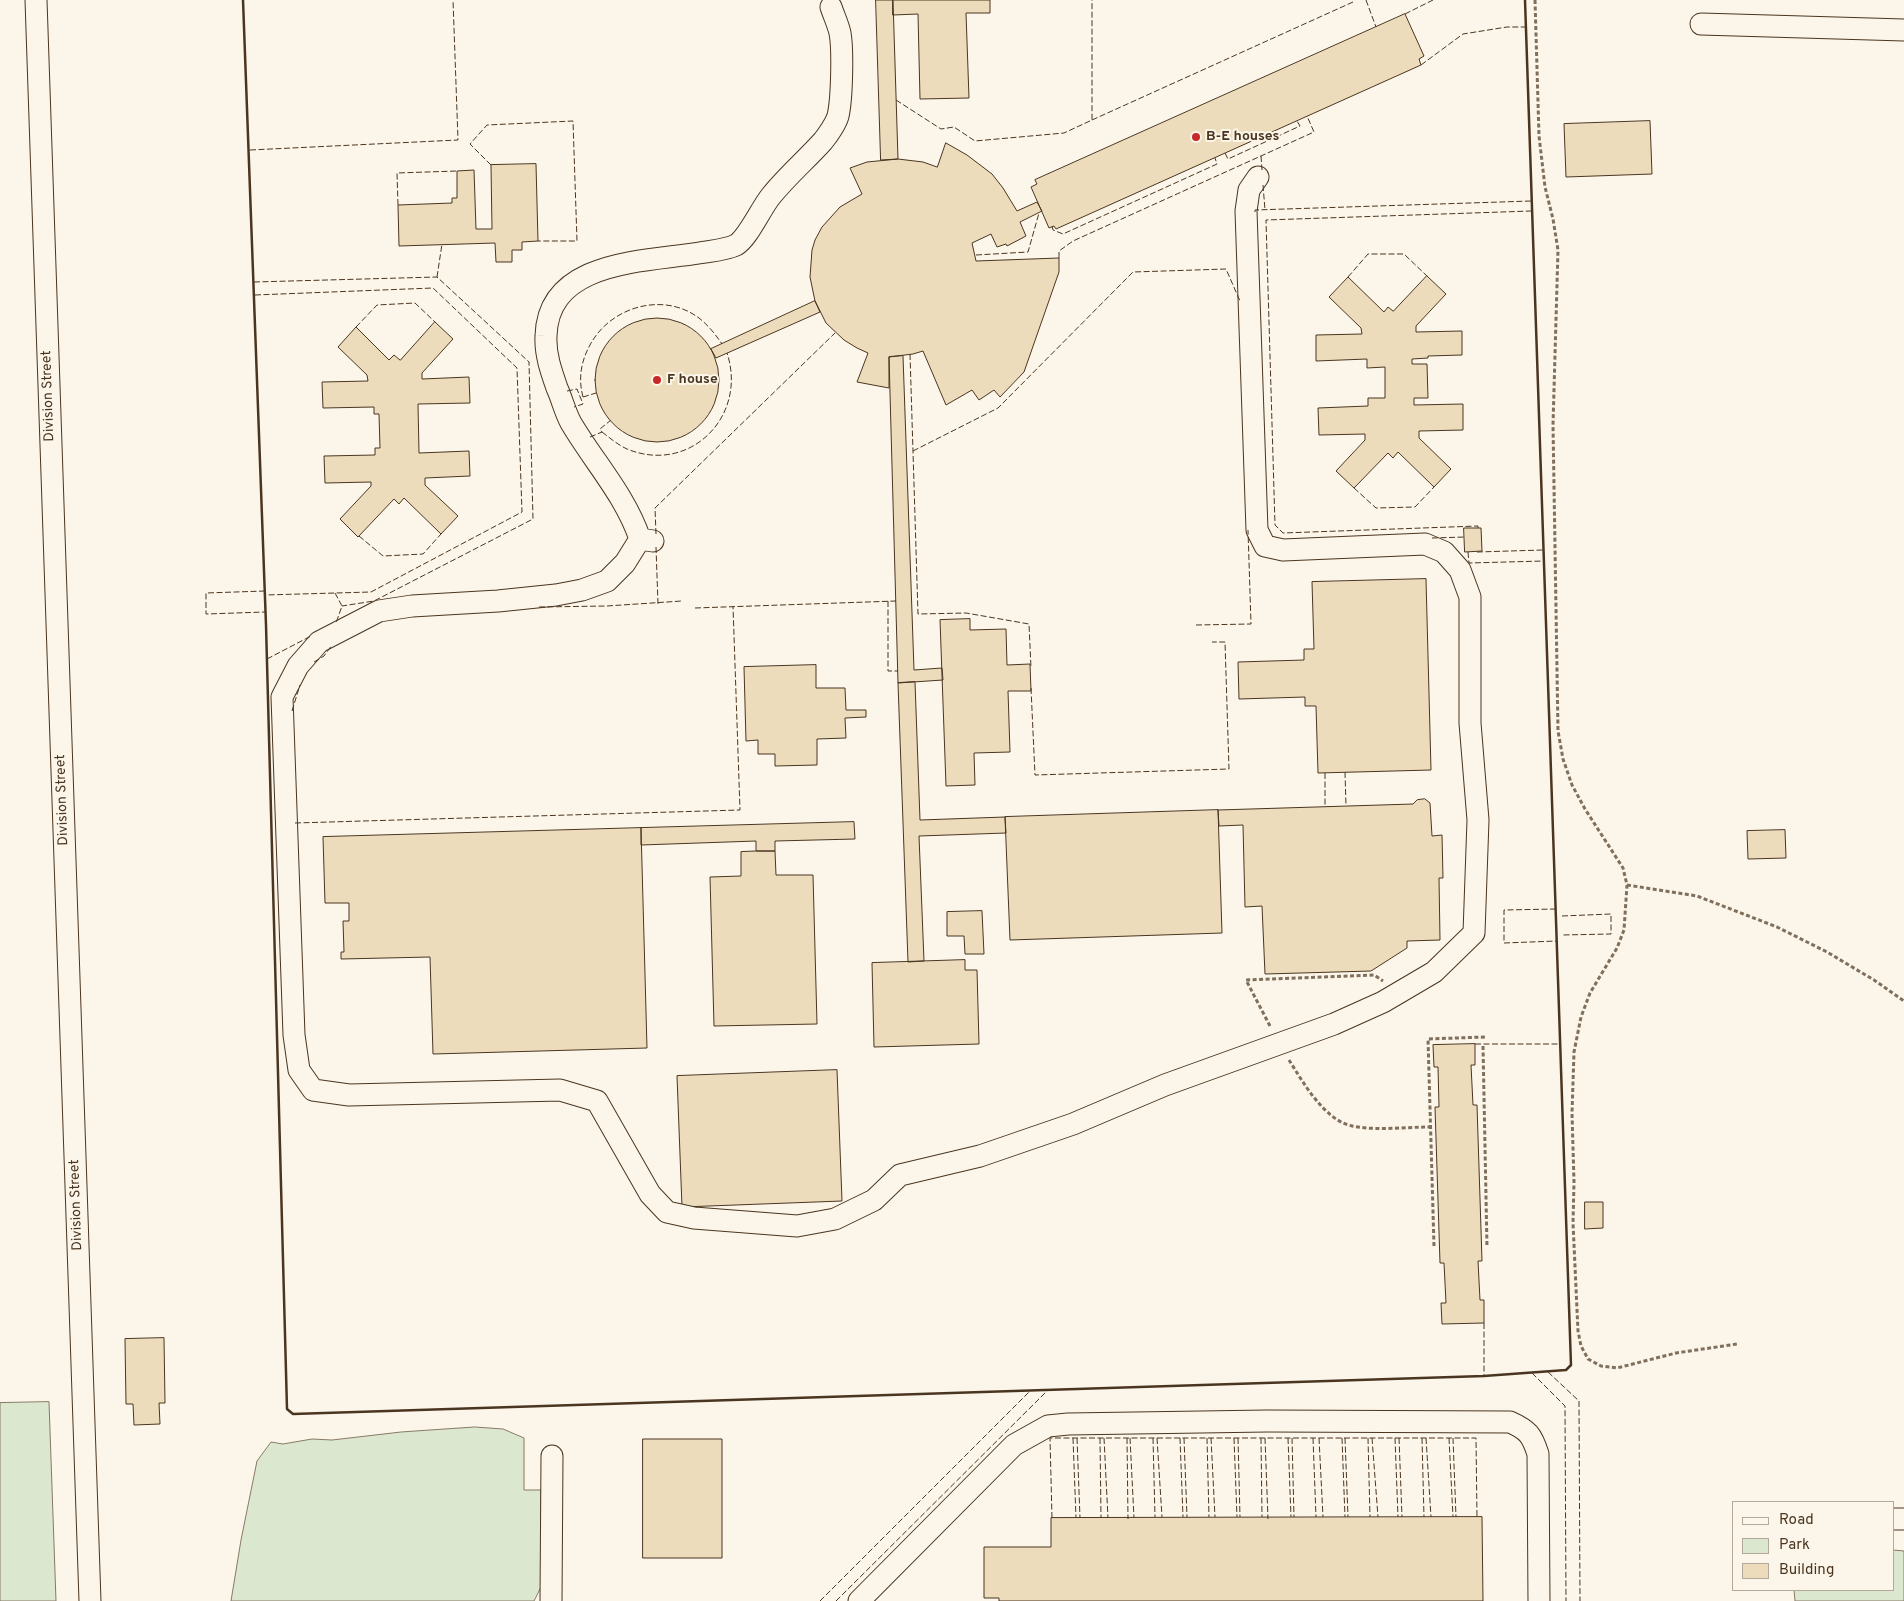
<!DOCTYPE html>
<style>
body{margin:0}
#map{position:relative;width:1904px;height:1601px;overflow:hidden;background:#fbf6e9;font-family:Overpass,sans-serif}
canvas{display:block}
.legend{position:absolute;left:1732px;top:1501px;width:162px;height:90px;box-sizing:border-box;background:#fbf6e9;border:1px solid #b4a999;margin:0;padding:6px 9px;list-style:none;font-size:15px;color:#4a3520}
.legend li{display:flex;align-items:center;gap:10px;height:25px}
.legend b{width:25px;border:1px solid #b4a999}
</style>
<div id="map">
<canvas width="1904" height="1601"></canvas>
<ul class="legend">
<li><b style="height:6px;background:#fbf6e9"></b>Road</li>
<li><b style="height:14px;background:#dce7d0"></b>Park</li>
<li><b style="height:14px;background:#ecdcbc"></b>Building</li>
</ul>
</div>
<script>
const ctx = document.querySelector('canvas').getContext('2d');
ctx.lineJoin = 'round';
function fillPath(path, color) {
  ctx.fillStyle = color;
  ctx.fill(path, 'evenodd');
}
function trace(path, color, width, dash) {
  ctx.strokeStyle = color;
  ctx.lineWidth = width;
  ctx.lineCap = dash ? 'butt' : 'round';
  ctx.setLineDash(dash || []);
  ctx.stroke(path);
}
function write(font, color, halo, rows, align = 'center') {
  ctx.font = font + ' Overpass,sans-serif';
  ctx.lineWidth = 4;
  ctx.setLineDash([]);
  ctx.textBaseline = 'middle';
  ctx.strokeStyle = halo;
  ctx.fillStyle = color;
  for (const [text, x, y, turn = 0] of rows) {
    ctx.save();
    ctx.translate(x, y);
    ctx.rotate((+turn || 0) * Math.PI / 180);
    ctx.textAlign = isNaN(turn) ? turn : align;
    if (halo) ctx.strokeText(text, 0, 0);
    ctx.fillText(text, 0, 0);
    ctx.restore();
  }
}
const green = new Path2D(`
 M49,1402l7,199h-56v-198z
 M475,1427l28,2 21,9v52h17v97l-7,14h-303l10,-61 16,-79 14,-19 12,2 29,-5 20,1 69,-8z
 M1893,1550l11,1v50h-109l-1,-11h99z`);
fillPath(green, '#dce7d0');
trace(green, '#887966', 1);
const building = new Path2D(`
 M876,0h17l5,159 -17,1z
 M893,0h97v13h-24l3,85 -49,1 -2,-85 -25,1z
 M1405,14l19,42 -5,3 2,6 -365,164 -2,-3 -5,2 -18,-41 6,-3 -2,-4z
 M1650,121l2,53 -86,3 -2,-53z
 M946,143l21,12 25,19 11,14 14,23 20,-9 5,9 -22,11 6,14 -19,10 -1,-2 -9,3 -6,-13 -19,9 4,18 83,-3v14l-35,100 -24,25 -6,-7 -15,10 -7,-10 -26,15 -23,-54 -10,3 -24,3v31l-32,-6 11,-29 -11,-5 -13,-8 -18,-17 -11,-22 -5,-24 2,-27 3,-10 7,-13 18,-20 22,-13 -12,-26 17,-6 31,-3 25,3 14,5z
 M536,164l2,77 -16,1v8h-10v12h-16l-1,-19 -96,3 -1,-41 54,-2v-5h5v-27l17,-1 2,59h16l-1,-64z
 M1427,276l19,18 -30,32v6l46,-1v24l-34,1v2l-16,1v5h15l1,34h-14v7l49,-1v26l-44,1v7l32,31 -17,18 -36,-35 -5,6 -5,-5 -34,35 -18,-17 29,-31v-6l-46,1 -1,-27 50,-2v-8h17v-31l-18,1v-9l-51,2v-26l46,-1 -1,-6 -32,-31 19,-20 36,35 4,-5 5,4z
 M815,301l5,11 -104,46 -5,-9z
 M595 380a62 62 0 1 1 124 0a62 62 0 1 1-124 0Z
 M435,322l18,17 -31,34v6l47,-2 1,26 -52,1 1,49 50,-2 1,25 -45,2v7l33,31 -17,18 -37,-36 -5,6 -5,-5 -36,38 -18,-18 31,-33v-4l-46,1 -1,-27 51,-1v-7h5l-1,-34h-5v-7l-51,1 -1,-26 46,-1 -1,-6 -29,-28 18,-20 33,33 5,-5 6,5z
 M903,356l11,314 28,-2 1,12 -45,3 -9,-326z
 M1464,528h17l1,23 -17,1z
 M1426,579l5,191 -113,3 -2,-67h-11v-9l-66,2 -1,-37 66,-2v-11h10l-2,-67z
 M970,619v11l36,-1 1,36 23,-1 1,27h-23l2,61 -36,1 1,32 -29,1 -6,-166z
 M816,665v23h29l1,22h20v7l-21,1 1,20 -29,1v26l-42,1v-12h-17v-14l-12,1 -2,-74z
 M915,682l5,138 85,-3 1,16 -87,3 5,125 -16,1 -10,-279z
 M1425,799l5,4 2,33 10,-1 1,43h-4l1,62 -33,1v7l-36,23 -106,3 -3,-68 -17,1 -2,-82 -24,1 -1,-16 195,-6 4,-4z
 M1218,810l4,123 -212,7 -5,-123z
 M854,822l1,17 -80,2v10h-19v-10l-115,4v-17z
 M641,828l6,220 -214,6 -3,-97 -89,2v-7h3l-1,-31h6v-18h-24l-2,-66z
 M1785,830l1,28 -38,1 -1,-28z
 M756,851h19l1,24h37l4,149 -103,2 -4,-149 31,-1v-24z
 M982,911l2,43h-19l-1,-18h-17v-24z
 M965,960v10h12l2,74 -105,3 -2,-84z
 M1475,1044v21h-4l2,40h4l5,156h-4l2,39h4v23l-42,1 -1,-21h5l-2,-40h-4l-5,-156h4l-1,-40h-4l-1,-22z
 M837,1070l5,131 -160,6 -5,-131z
 M1585,1202h18v26l-18,1z
 M164,1338l1,65h-6l1,21 -26,1 -1,-21h-7l-1,-65z
 M643,1439h79v119h-79z
 M1482,1517l1,84h-484v-3h-15v-51h67v-29z`);
fillPath(building, '#ecdcbc');
trace(building, '#4a3520', 1);
const minor = new Path2D(`
 M36,0l54,1601
 M1701,24l203,6
 M640,539c-15,-44 -46,-77 -69,-116 -6,-11 -9,-24 -14,-35 -6,-17 -12,-34 -11,-52 2,-76 98,-74 153,-83 11,-2 27,-3 37,-8 12,-7 25,-37 35,-49 16,-20 35,-36 52,-55 5,-6 13,-18 15,-25 4,-17 5,-67 2,-83 -2,-9 -6,-17 -9,-26
 M653,541l-13,-2 -15,24 -18,18 -25,9 -26,5 -58,6 -86,5 -33,5 -60,31 -21,24 -16,31 12,338 5,35 14,20 36,5 211,-5 37,11 53,93 17,18 27,6 103,8 38,-7 39,-19 26,-25 80,-19 93,-32 92,-39 169,-61 49,-22 51,-30 40,-39 4,-113 -8,-97v-126l-10,-27 -16,-18 -19,-8 -142,6 -18,-4 -8,-16 -11,-319 3,-21 9,-13
 M1893,1519h11
 M551,1601l1,-145
 M859,1601l155,-156 34,-19 20,-2 199,-3 243,1c18,8 22,13 28,32l1,147`);
trace(minor, '#4a3520', 23);
trace(new Path2D(`
 M1535,0l4,136 6,51 8,32 5,31 -5,175 5,306 5,28 9,26 13,24 38,59 4,17 -3,45 -7,18 -27,45 -9,24 -7,35 -2,61 2,69 -1,41 5,108 3,15 7,13 13,7 16,2 59,-15 61,-9
 M1627,885l70,11 80,31 50,25 47,28 30,21
 M1270,1026l-24,-46 128,-5 9,6
 M1483,1046l4,201
 M1289,1060c14,22 35,60 63,66 25,5 53,1 78,1
 M1434,1246l-6,-207 57,-2`), '#7f6f5c', 3, [4, 2.5]);
trace(minor, '#fbf6e9', 21);
trace(new Path2D(`
 M1366,0l10,27
 M1405,14l28,-14
 M1421,65l42,-31 44,-7h18
 M896,100l45,29 13,-2 21,14 89,-8 28,-13v-120
 M1092,120l261,-118 -1,-2
 M250,150l208,-10 -5,-140
 M1225,153l3,6 72,-33 -3,-5
 M1261,156l1,14
 M491,165l-21,-21 17,-19 86,-4 4,120h-39
 M1263,185l2,25
 M398,205l-1,-32 60,-2
 M1255,212v-2l276,-9
 M1052,226l1,4 10,4 154,-70 -2,-6
 M976,255l52,-3 11,-39
 M1059,258v-7l14,-10 241,-109 -7,-16
 M437,277l5,-33
 M1348,277l20,-23h36l23,22
 M254,282l183,-5 92,85 4,157 -159,82 -32,5
 M255,295l178,-7 84,80 5,144 -151,80 -106,3
 M356,327l21,-22 38,-2 20,19
 M910,354l8,260 48,-1 63,11 2,44
 M567,391l10,-2 6,15 -9,3
 M583,397c-5,-18 -2,-36 7,-52 20,-38 73,-54 109,-27 9,7 17,17 23,26
 M583,397l13,-4
 M602,432c8,6 16,13 25,17 63,26 121,-33 100,-96
 M590,437l12,-5 -2,-3 11,-9
 M913,451l85,-43 135,-136 93,-3 14,32
 M1354,488l22,20 39,-1 19,-20
 M1478,528v-2l-195,7 -8,-8 -9,-305 265,-9
 M656,534l-1,-26 180,-175
 M359,536l24,20 40,-2 18,-20
 M1432,538l33,-1
 M656,547l2,57
 M1468,552l1,11 75,-2
 M1477,552l66,-2
 M265,591l-59,2v21l59,-2
 M335,593l7,13 -6,17
 M888,601v70h10
 M539,607l68,-1 75,-5
 M695,608l201,-7
 M1196,625l55,-1 -3,-94
 M267,659l44,-23
 M314,662l10,-6 8,-11
 M1031,688l4,87 194,-6 -4,-127h-13
 M292,711l8,-26
 M1345,772l1,34
 M1325,773v34
 M295,823l445,-13 -7,-204
 M1556,909l-52,1v33l53,-2
 M1562,916l49,-2v20l-49,1
 M1475,1044h85
 M1484,1323v53
 M1548,1372l31,29 1,200
 M1532,1373l33,33 1,195
 M1073,1438l3,80
 M1077,1438l3,80
 M1100,1438l1,80
 M1104,1438l4,80
 M1127,1438l1,81
 M1130,1438l4,80
 M1153,1438l2,79
 M1157,1438l5,79
 M1180,1438l3,79
 M1184,1438l3,79
 M1207,1438l2,79
 M1211,1438l4,79
 M1234,1438l3,79
 M1238,1438l2,79
 M1261,1438l1,79
 M1265,1438l3,81
 M1288,1438l3,79
 M1292,1438l2,79
 M1313,1438l3,79
 M1319,1438l4,79
 M1342,1438l3,79
 M1345,1438l3,79
 M1368,1438l2,79
 M1372,1438l6,79
 M1395,1438l3,79
 M1399,1438l3,79
 M1422,1438l2,79
 M1426,1438l5,79
 M1449,1438l4,79
 M1453,1438l3,79
 M1052,1518l-2,-80h426l1,79
 M820,1601l210,-210
 M836,1601l212,-211`), '#4a3520', 1, [6, 2.5]);
trace(new Path2D(`
 M243,0l23,625 21,784 6,5 1191,-38 82,-6 5,-5 -46,-1365`), '#4a3520', 2.5);
for (const [x, y, r, color] of [
 [1196,137,5,"#c62828"],
 [657,380,5,"#c62828"]
]) {
  const dot = new Path2D();
  dot.arc(x, y, r, 0, 2 * Math.PI);
  ctx.fillStyle = color;
  ctx.fill(dot);
  trace(dot, '#fbf6e9', 2);
}
write('bold 14px', '#4a3520', '#fbf6e9', [
 ["B-E houses",1206,137],
 ["F house",667,380]
], 'left');
write('14px', '#4a3520', '#fbf6e9', [
 ["Division Street",49,396,-92],
 ["Division Street",63,800,-92],
 ["Division Street",77,1205,-92]
]);
</script>
